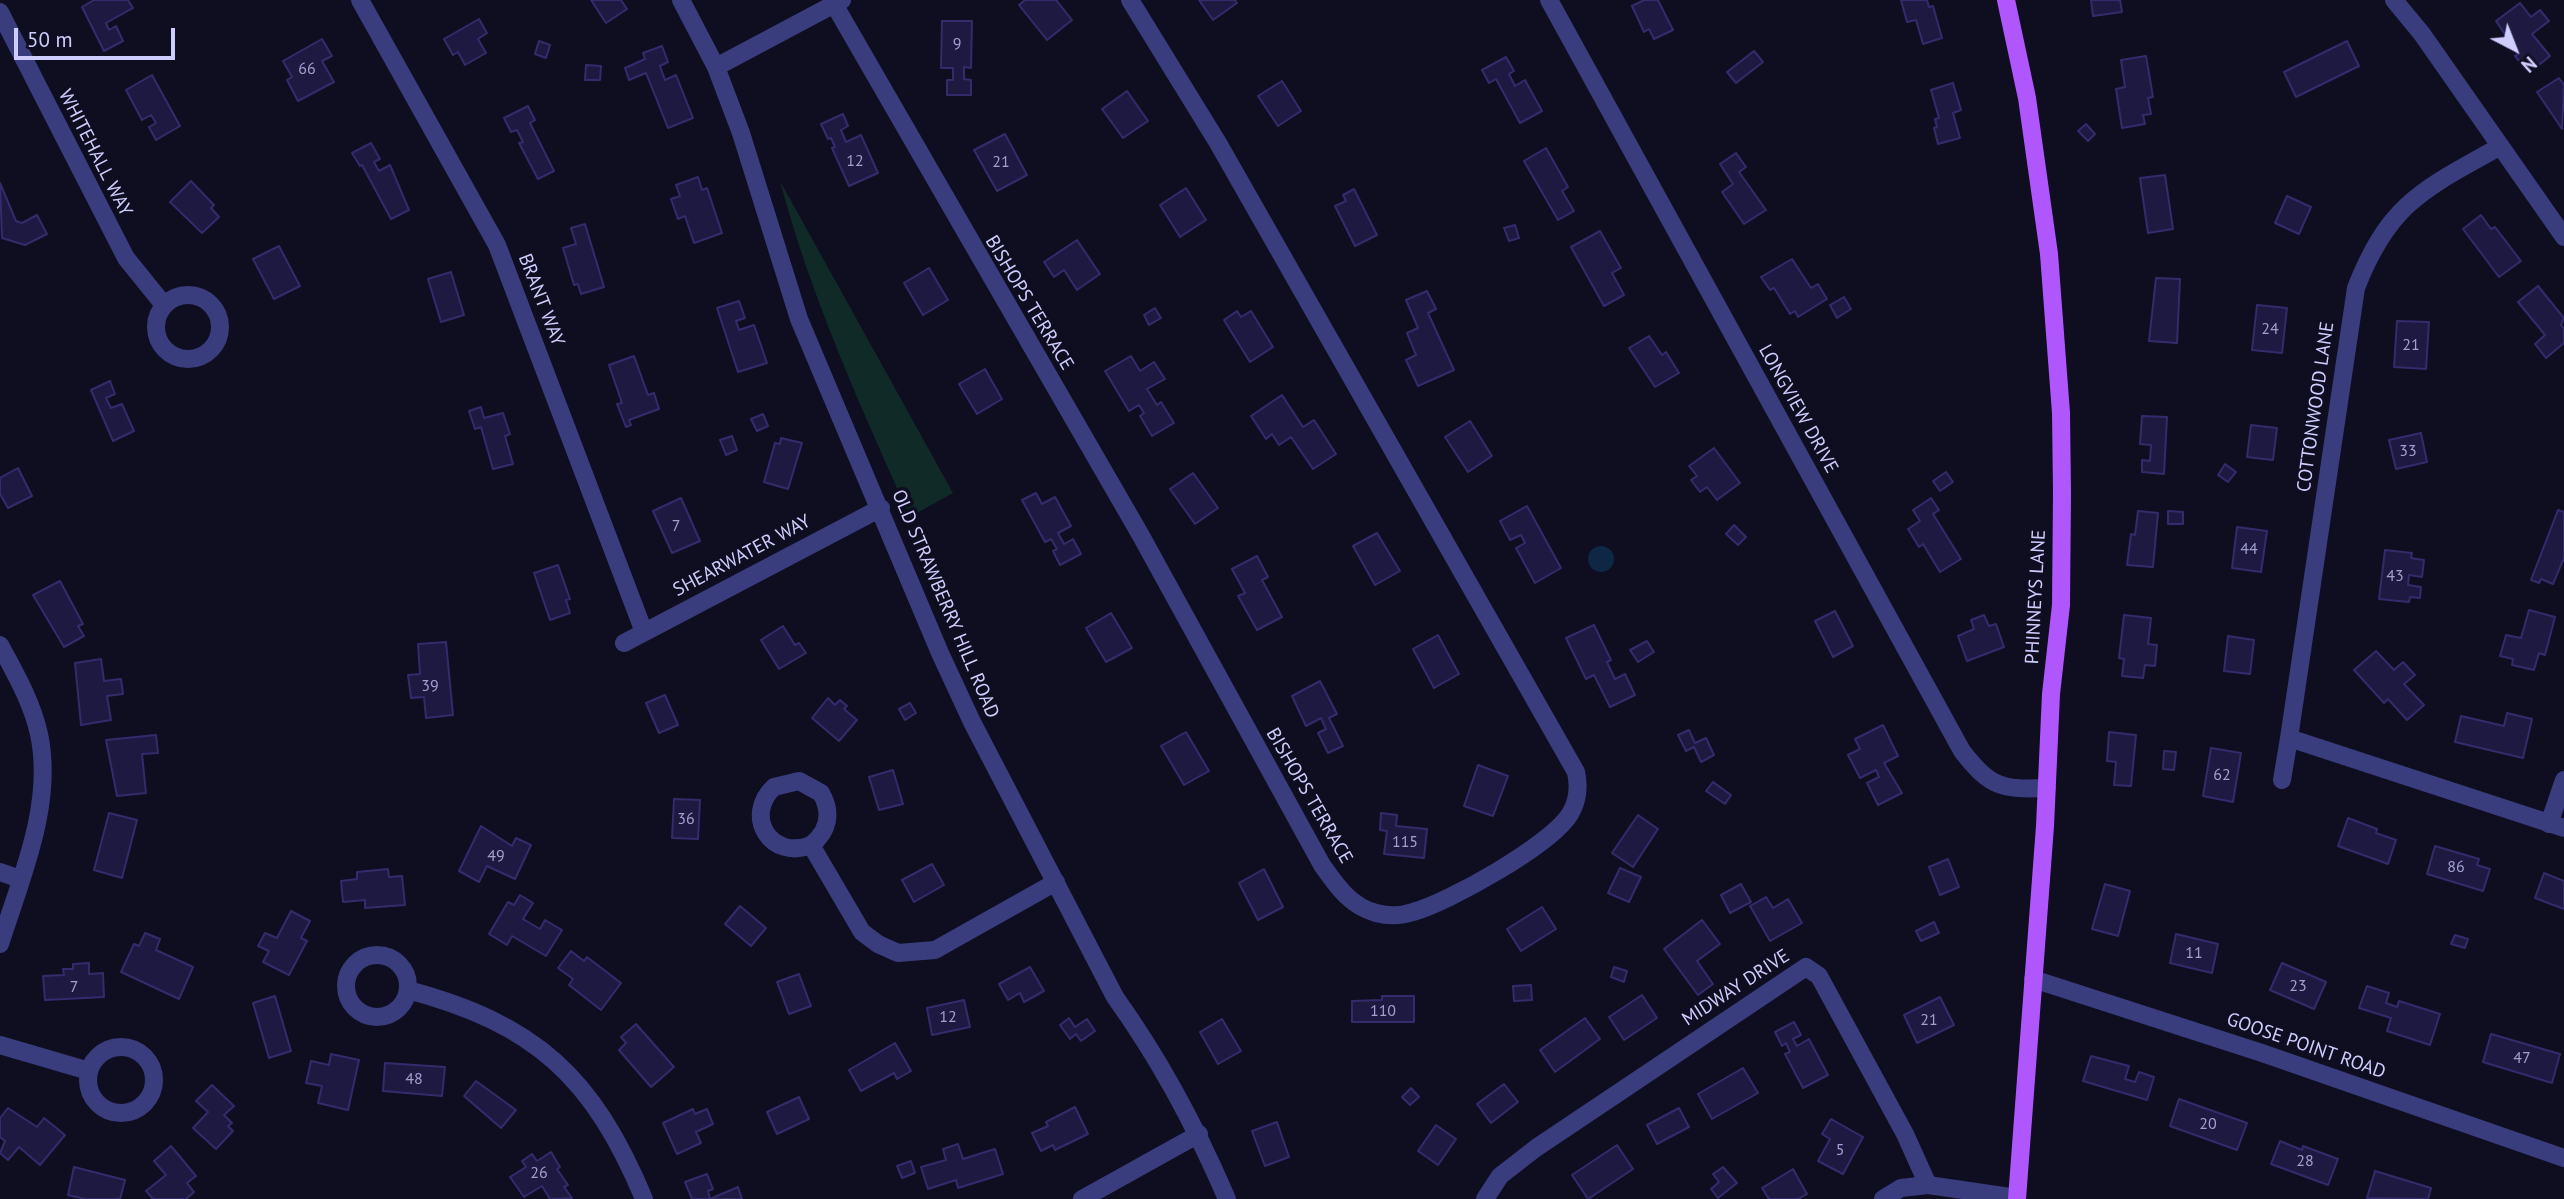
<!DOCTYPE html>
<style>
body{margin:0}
#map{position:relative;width:2564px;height:1199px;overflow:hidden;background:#0f0d20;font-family:"PT Sans",sans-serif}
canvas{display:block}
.north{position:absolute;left:2480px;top:14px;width:70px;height:70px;-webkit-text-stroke:5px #0f0d20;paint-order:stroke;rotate:138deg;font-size:19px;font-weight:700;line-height:28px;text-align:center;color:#cecdfe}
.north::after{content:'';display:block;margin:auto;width:24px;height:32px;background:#cecdfe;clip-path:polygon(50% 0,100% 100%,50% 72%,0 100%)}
.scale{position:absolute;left:14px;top:28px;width:161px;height:32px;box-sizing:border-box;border:4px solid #cecdfe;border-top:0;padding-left:9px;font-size:21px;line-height:24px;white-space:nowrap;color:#cecdfe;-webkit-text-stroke:5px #0f0d20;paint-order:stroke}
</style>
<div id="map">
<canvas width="2564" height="1199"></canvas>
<div class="north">N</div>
<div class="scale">50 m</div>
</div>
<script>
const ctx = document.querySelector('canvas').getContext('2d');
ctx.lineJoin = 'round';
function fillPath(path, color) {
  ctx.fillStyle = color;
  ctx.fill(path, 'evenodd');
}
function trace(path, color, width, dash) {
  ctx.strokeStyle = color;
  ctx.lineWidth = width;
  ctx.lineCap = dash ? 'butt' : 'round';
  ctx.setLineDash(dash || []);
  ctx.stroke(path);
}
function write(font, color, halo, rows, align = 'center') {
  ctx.font = font + ' "PT Sans",sans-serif';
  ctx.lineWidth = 7;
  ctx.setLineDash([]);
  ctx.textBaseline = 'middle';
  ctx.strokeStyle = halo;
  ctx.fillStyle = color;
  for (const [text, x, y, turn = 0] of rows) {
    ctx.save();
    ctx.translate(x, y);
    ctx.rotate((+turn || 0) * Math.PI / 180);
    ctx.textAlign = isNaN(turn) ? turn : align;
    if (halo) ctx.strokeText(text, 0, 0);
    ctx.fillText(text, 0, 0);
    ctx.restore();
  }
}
fillPath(new Path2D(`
 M780,181l173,312 -43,24c-49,-110 -99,-219 -130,-336z`), '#102a27');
fillPath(new Path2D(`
 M1588 559a13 13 0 1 1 26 0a13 13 0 1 1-26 0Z`), '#0d2744');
const building = new Path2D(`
 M94,0h34l5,8 -27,15 3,7 7,-4 7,15 -19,10 -22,-44z
 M591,0h30l6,9 -21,14z
 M1025,0h31l16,20 -25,20 -28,-35z
 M1199,0h36l2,3 -24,17z
 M1644,0h14l15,30 -19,9 -5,-10 -5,3 -12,-26z
 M1901,0h26l2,7 4,-1 9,32 -19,6 -7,-24 -9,2z
 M2091,0h29l2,12 -29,4z
 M2520,3l11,14 9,-7 9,11 -17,13 18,22 -21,17 -14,-17 3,-2 -22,-33z
 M479,19l8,14 -9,6 8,14 -21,12 -7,-13 -5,3 -9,-16z
 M942,21h30l-1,47 -7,-1v12l7,1v15h-24v-15h6v-12h-12z
 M322,39l10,17 -10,5 12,21 -36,19 -11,-21 5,-3 -9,-16z
 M539,41l11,4 -4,13 -11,-4z
 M2347,41l12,25 -63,31 -12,-25z
 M662,46l6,16 -8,4 5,14 11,-5 17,43 -25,10 -22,-55 -17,7 -4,-12 20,-9 -2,-6z
 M1754,51l9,11 -27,21 -9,-11z
 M2146,56l7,41 -5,1 3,16 -8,1 2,9 -23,4 -6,-39 9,-2 -4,-27z
 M1506,57l8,14 -5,3 6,12 10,-6 17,31 -22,12 -24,-44 -7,4 -7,-13z
 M586,65l15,1 -1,14h-15z
 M152,75l28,51 -24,14 -7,-13 7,-4 -5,-8 -9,5 -16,-30z
 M2559,78l5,7 -2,44 -25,-37z
 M1282,81l19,30 -23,15 -20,-30z
 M1953,83l8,27 -8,3 7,25 -22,6 -4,-16 3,-1 -2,-8 4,-1 -8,-28z
 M1127,91l21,30 -25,17 -21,-29z
 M528,106l7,14 -5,3 24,48 -16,8 -19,-36 4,-1 -6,-12 -6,2 -7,-14z
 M843,114l5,12 -7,4 5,12 15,-7 17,38 -29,13 -17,-38 3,-1 -4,-9 -3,1 -7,-15z
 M2086,124l9,10 -7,7 -10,-10z
 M1005,134l22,41 -30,16 -23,-41z
 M371,143l9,16 -6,3 5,9 11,-6 19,45 -18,9 -29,-54 -2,1 -8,-13z
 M1546,148l22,39 -6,4 12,20 -16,9 -34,-59z
 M1736,153l10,14 -7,5 27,38 -22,14 -22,-32 11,-8 -13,-20z
 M2165,175l8,54 -25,4 -8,-55z
 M698,177l4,13 5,-2 15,45 -28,10 -9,-27 -7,3 -7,-20 9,-3 -4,-11z
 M191,181l23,24 -3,3 8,9 -17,16 -32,-31z
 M0,183l16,38 6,2 15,-8 10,19 -22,11 -23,-7z
 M1186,188l20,32 -26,17 -20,-32z
 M1354,189l23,46 -22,11 -20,-40 11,-5 -3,-6z
 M2287,196l24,11 -12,27 -24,-11z
 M2481,215l10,14 4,-2 26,34 -22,16 -36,-48z
 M585,224l19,63 -23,7 -3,-10 -4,1 -11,-37 13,-4 -5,-16z
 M1515,225l4,13 -10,3 -5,-13z
 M1600,231l21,37 -9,5 12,22 -20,11 -33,-59z
 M1077,240l23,34 -23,16 -13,-20 -10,7 -10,-15z
 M279,246l21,40 -26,13 -21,-40z
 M1792,259l19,29 7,-4 9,15 -29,18 -3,-6 -5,3 -16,-26 -4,2 -9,-13z
 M929,268l19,32 -25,15 -19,-32z
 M451,272l13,43 -23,7 -13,-43z
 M2156,278l24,1 -3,64 -28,-2z
 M2538,286l26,32 -3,7 3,4v14l-18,15 -11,-14 10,-9 -27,-33z
 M1427,291l9,18 -8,4 26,57 -36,16 -12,-26 10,-5 -9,-22 11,-5 -12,-28z
 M1844,297l7,12 -14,9 -7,-13z
 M739,301l6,17 -9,3 3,9 15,-5 13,38 -29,9 -21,-64z
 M2257,305l30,3 -5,45 -30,-3z
 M1155,308l6,10 -12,7 -5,-10z
 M1237,311l4,6 10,-6 22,36 -23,15 -26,-42z
 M2397,321l32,1 -3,47 -32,-2z
 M1649,336l13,19 4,-3 13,21 -24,14 -26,-39z
 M634,356l14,39 6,-2 5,16 -30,11 2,5 -5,2 -9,-23 5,-1 -13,-38z
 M1131,356l9,15 14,-9 11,17 -18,10 10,16 4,-3 13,21 -22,13 -12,-20 4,-3 -5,-8 -10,6 -24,-40z
 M985,369l17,30 -25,15 -18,-30z
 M110,381l5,13 -9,4 5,10 11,-4 12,27 -21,10 -22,-51z
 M1282,395l21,32 11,-7 22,34 -23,15 -22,-32 -12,8 -7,-11 -6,5 -15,-23z
 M481,407l3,11 19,-5 7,21 -5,2 8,28 -20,5 -12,-42 -6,2 -6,-18z
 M763,414l5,12 -11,5 -6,-12z
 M2142,416l25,1 -3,57 -22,-2v-12l8,1 1,-16 -11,-1z
 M1470,421l22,35 -24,16 -23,-35z
 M2251,425l26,3 -4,32 -26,-3z
 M2421,433l6,29 -31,7 -7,-29z
 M732,436l5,14 -11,5 -6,-15z
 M781,438l21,5 -14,46 -24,-7 11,-39 5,1z
 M1714,448l26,35 -23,17 -10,-13 -7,5 -9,-12 6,-4 -8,-10z
 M2225,464l11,8 -8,10 -10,-7z
 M18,468l14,28 -24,12 -8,-14v-16z
 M1946,472l7,10 -13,9 -7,-10z
 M1193,473l25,35 -23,16 -25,-35z
 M1036,493l6,11 13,-7 16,29 -13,7 6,11 9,-5 8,15 -21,11 -7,-14 4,-2 -6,-10 -6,3 -23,-42z
 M681,498l19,43 -28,12 -19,-42z
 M1931,498l8,12 -6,4 28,45 -21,13 -17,-28 -4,3 -11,-18 12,-8 -7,-11z
 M1527,506l34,62 -26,15 -19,-35 9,-5 -4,-8 -11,5 -10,-19z
 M2558,510l6,2v46l-11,26 -12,-5 -2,4 -8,-3z
 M2138,511l20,2 -5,54 -26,-2 4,-31 4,1z
 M2168,511l15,1v12h-15z
 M1734,525l12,12 -8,8 -12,-11z
 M2237,527l30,4 -6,41 -29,-4z
 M1377,533l23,38 -25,14 -22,-39z
 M2385,550l27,3 -1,5 13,2 -2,17 -13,-2 -1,10 13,2 -1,11 -10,-1 -1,5 -30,-3z
 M1257,556l11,21 -6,3 20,37 -25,13 -19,-34 7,-3 -13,-24z
 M558,565l12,34 -4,1 4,13 -20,7 -16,-47z
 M60,581l23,43 -5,2 6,10 -20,11 -31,-52z
 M2529,610l26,7 -10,38 -6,-2 -5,17 -22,-5 1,-6 -13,-3 6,-21 15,3z
 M1835,611l18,35 -20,11 -18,-36z
 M1111,613l21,35 -26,14 -20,-34z
 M1984,615l5,11 7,-2 8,23 -37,14 -9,-25 16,-7 -3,-9z
 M2124,615l27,3 -3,26 9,1 -2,21 -10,-1 -2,13 -21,-2 2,-17 -5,-1z
 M1594,625l17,35 -4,2 8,17 10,-5 10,21 -25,12 -16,-32 -8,4 -20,-41z
 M783,626l12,19 4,-2 7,10 -27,16 -18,-29z
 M1438,635l21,39 -25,14 -21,-39z
 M2228,636l26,4 -4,34 -26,-3z
 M1647,641l7,11 -16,10 -8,-12z
 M446,642l7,73 -27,3 -2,-21 -13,1 -3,-23 12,-1 -2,-30z
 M2376,651l18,19 9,-8 12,13 -11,9 20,21 -17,15 -19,-21 -4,4 -30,-33z
 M101,659l3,22 17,-2 2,15 -16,2 4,24 -30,5 -6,-62z
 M1320,681l17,33 -8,4 14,28 -15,7 -10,-20 8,-4 -5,-11 -15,8 -14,-30z
 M665,695l13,30 -19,8 -13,-30z
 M828,698l7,7 5,-5 7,6 -3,3 13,11 -18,21 -27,-23z
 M910,703l6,10 -11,7 -6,-11z
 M2507,713l25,6 -9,39 -68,-16 6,-26 43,10z
 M1883,725l15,31 -14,7 18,30 -24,12 -11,-22 12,-6 -3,-7 -16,8 -12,-23 12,-6 -5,-10z
 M1689,730l6,13 11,-5 8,17 -13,7 -7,-15 -8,4 -8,-16z
 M1186,732l23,39 -25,14 -23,-39z
 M2109,732l27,3 -5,51 -17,-1 2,-23 -9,-1z
 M156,735l2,18 -16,1 4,39 -29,3 -11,-56z
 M2211,748l30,5 -8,49 -30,-6z
 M2164,751l12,1 -2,18 -11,-1z
 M1478,765l30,11 -15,40 -29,-10z
 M893,770l10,34 -24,6 -10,-33z
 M1713,782l18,13 -6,9 -19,-13z
 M674,799l26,1 -2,39 -26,-1z
 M109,813l28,7 -15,58 -28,-8z
 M1381,813l16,2 -1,11 31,3 -3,29 -40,-4 3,-23 -7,-1z
 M1638,815l20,14 -25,38 -21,-14z
 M2348,818l29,11 -1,4 20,7 -8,24 -50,-18z
 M481,826l31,20 4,-8 15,7 -16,34 -28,-13 -8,16 -20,-11z
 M2435,846l44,13 -2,6 13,4 -7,22 -56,-17z
 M1948,859l11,28 -19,8 -11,-28z
 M932,864l12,21 -30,17 -12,-22z
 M1620,868l21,9 -12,25 -21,-9z
 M388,869l1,8 13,-1 3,29 -40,3v-8l-22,2 -2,-21 16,-2v-7z
 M1264,869l19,38 -25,13 -19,-37z
 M2544,873l20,8v28l-29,-11z
 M1741,884l10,18 -21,11 -9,-18z
 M2105,884l25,7 -12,45 -26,-7z
 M520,895l13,8 -10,16 17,10 5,-9 17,10 -16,26 -34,-20 -5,9 -18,-11 19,-32 6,3z
 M1766,897l7,11 15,-9 14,24 -32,18 -20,-35z
 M740,906l26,22 -15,18 -26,-22z
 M1542,907l14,22 -35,22 -14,-22z
 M291,911l19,10 -9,17 6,3 -18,34 -26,-13 6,-11 -11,-5 7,-13 12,5z
 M1702,920l18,24 -23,17 16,23 -15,11 -34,-46z
 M1934,922l5,11 -18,8 -5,-10z
 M145,933l15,6 -4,11 37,17 -14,32 -58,-27 13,-28 5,2z
 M2176,934l42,10 -6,29 -42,-10z
 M2455,935l13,4 -3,9 -14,-4z
 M571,951l13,10 3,-4 34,26 -20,27 -32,-25 4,-6 -15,-11z
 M89,963v11l14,-1 1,24 -59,3 -2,-24 21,-1 -1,-6h10v-5z
 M2282,963l44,19 -12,27 -44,-19z
 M1030,967l14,24 -20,11 -4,-9 -12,7 -9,-16z
 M1614,967l13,4 -3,11 -13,-5z
 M799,974l12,32 -22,8 -12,-32z
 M1531,985l1,15 -18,1 -1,-15z
 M2367,986l22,7 -3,10 11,4 2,-6 41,13 -10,31 -43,-14 4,-13 -32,-10z
 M1642,995l15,23 -33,22 -15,-23z
 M275,996l16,55 -22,7 -16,-55z
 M1382,996h32v26h-62v-21l30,-1z
 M1940,997l14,28 -37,18 -13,-28z
 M964,1000l6,27 -38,8 -5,-27z
 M1069,1018l6,9 12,-8 8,12 -14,10 -5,-7 -6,5 -10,-14z
 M1585,1018l15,21 -45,33 -15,-22z
 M1222,1019l19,32 -23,13 -18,-32z
 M1794,1022l7,13 -8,4 4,7 12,-7 19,36 -25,13 -18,-34 5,-2 -4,-9 -4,3 -7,-14z
 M636,1024l38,43 -23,20 -32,-37 7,-7 -5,-6z
 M2491,1034l69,20 -8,29 -69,-21z
 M895,1043l16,28 -14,8 -3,-6 -33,18 -12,-21z
 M331,1054l28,6 -11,50 -30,-7 4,-17 -16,-3 5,-22 18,4z
 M2091,1056l38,10 -4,13 10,3 4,-10 15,5 -7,23 -64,-19z
 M385,1063l60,4 -3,29 -59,-5z
 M1743,1068l15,25 -46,26 -14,-25z
 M476,1081l40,29 -15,18 -37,-32z
 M1504,1084l14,18 -27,21 -14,-19z
 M212,1085l22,21 -10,9 8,8 -4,3 5,5 -17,18 -23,-21 15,-16 -12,-11z
 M1411,1088l8,9 -9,8 -8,-8z
 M799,1097l10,22 -32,15 -10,-22z
 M2179,1099l68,24 -10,27 -67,-24z
 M1075,1107l13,27 -33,16 -2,-5 -12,6 -9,-18 16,-7 -2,-4z
 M8,1108l29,19 7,-9 21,17 -25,30 -21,-18 -11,13 -8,-7 5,-12 -5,-4v-19z
 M1679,1108l10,19 -32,17 -10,-19z
 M693,1109l2,5 12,-5 6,15 -17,8 5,11 -24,11 -14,-31z
 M1831,1119l32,18 -20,37 -25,-13 12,-22 -8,-5z
 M1277,1122l12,35 -24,9 -13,-35z
 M1436,1125l20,14 -18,26 -20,-14z
 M2280,1141l22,9 1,-4 35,13 -10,26 -57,-21z
 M958,1144l5,15 32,-10 8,25 -45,14 -2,-8 -28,9 -7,-22 25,-7 -3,-11z
 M1617,1145l16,24 -45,30 -16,-24z
 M171,1146l25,30 -9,7 7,9 -8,7h-33l-7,-8 20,-16 -12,-14z
 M551,1152l9,15 -3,2 11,16 -4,2 8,11 -22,1 -8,-13 -18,11 -14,-20 16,-10 -4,-6 10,-7 5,7z
 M911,1161l4,12 -13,5 -5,-12z
 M74,1167l51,13 -5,19h-35l-17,-4z
 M1723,1167l14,16 -19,15 -7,-9 8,-7 -6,-8z
 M1793,1169l14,25 -9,5h-29l-7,-11z
 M2375,1171l56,17 -3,11 -61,-1z
 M707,1174l6,15 -5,2 2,8 28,-12 4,12h-50l-7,-17z`);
fillPath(building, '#1e1941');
trace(building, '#332c6c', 2);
trace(new Path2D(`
 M360,0l137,245 147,387
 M681,0l35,67 25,66 58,186 141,334 32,69 143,275c46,64 81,130 112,202
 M1549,0l413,751c28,36 39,39 85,37
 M2394,0l28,34 142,203
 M834,4l306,530 182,331c15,21 28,41 54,48 12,3 25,3 37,-1 36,-10 138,-67 157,-98 8,-13 9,-28 6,-42l-358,-629 -88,-143
 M0,12l126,246 38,47
 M716,67l126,-67
 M2499,147c-75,42 -110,56 -143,141l-67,450 275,90
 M156 327a32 32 0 1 1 64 0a32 32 0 1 1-64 0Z
 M624,643l257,-135
 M0,645c15,28 32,57 39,89 15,70 -18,144 -39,210
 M2282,780l7,-42
 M2549,824l15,-44
 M811,845c-40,16 -68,-29 -37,-58l25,-6 22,12c11,19 8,38 -10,52l51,87 16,12 20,9 37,-3 121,-68
 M0,872l20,7
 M346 986a31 31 0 1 1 62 0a31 31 0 1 1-62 0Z
 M2033,979l229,74 302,105
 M408,990c128,34 185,87 236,209
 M0,1045l89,26
 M88 1080a33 33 0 1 1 66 0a33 33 0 1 1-66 0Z
 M1082,1199l117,-65
 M1485,1199l15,-23 36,-28 270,-181 13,9 86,158 23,51 89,13
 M1883,1199l18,-11 27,-3`), '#393d7e', 18);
trace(new Path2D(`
 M2006,0l21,98 22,156 12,159 1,80 -1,112 -10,89 -6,132 -28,373`), '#af56fc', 18);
write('16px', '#a2a0cf', null, [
 ["9",957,44],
 ["66",307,69],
 ["12",855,161],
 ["21",1001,162],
 ["24",2270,329],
 ["21",2411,345],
 ["33",2408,451],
 ["7",676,526],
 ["44",2249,549],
 ["43",2395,576],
 ["39",430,686],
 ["62",2222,775],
 ["36",686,819],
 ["115",1405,842],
 ["49",496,856],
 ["86",2456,867],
 ["11",2194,953],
 ["23",2298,986],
 ["7",74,987],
 ["110",1383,1011],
 ["12",948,1017],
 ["21",1929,1020],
 ["47",2522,1058],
 ["48",414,1079],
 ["20",2208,1124],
 ["5",1840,1150],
 ["28",2305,1161],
 ["26",539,1173]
]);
write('19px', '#cecdfe', '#0f0d20', [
 ["WHITEHALL WAY",95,153,63],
 ["BRANT WAY",541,300,69],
 ["BISHOPS TERRACE",1029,303,59],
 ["COTTONWOOD LANE",2316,407,-82],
 ["LONGVIEW DRIVE",1798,409,61],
 ["SHEARWATER WAY",742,556,-28],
 ["PHINNEYS LANE",2036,597,-87],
 ["OLD STRAWBERRY HILL ROAD",945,604,67],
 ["BISHOPS TERRACE",1309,796,60],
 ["MIDWAY DRIVE",1736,988,-33],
 ["GOOSE POINT ROAD",2306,1046,19]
]);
</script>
